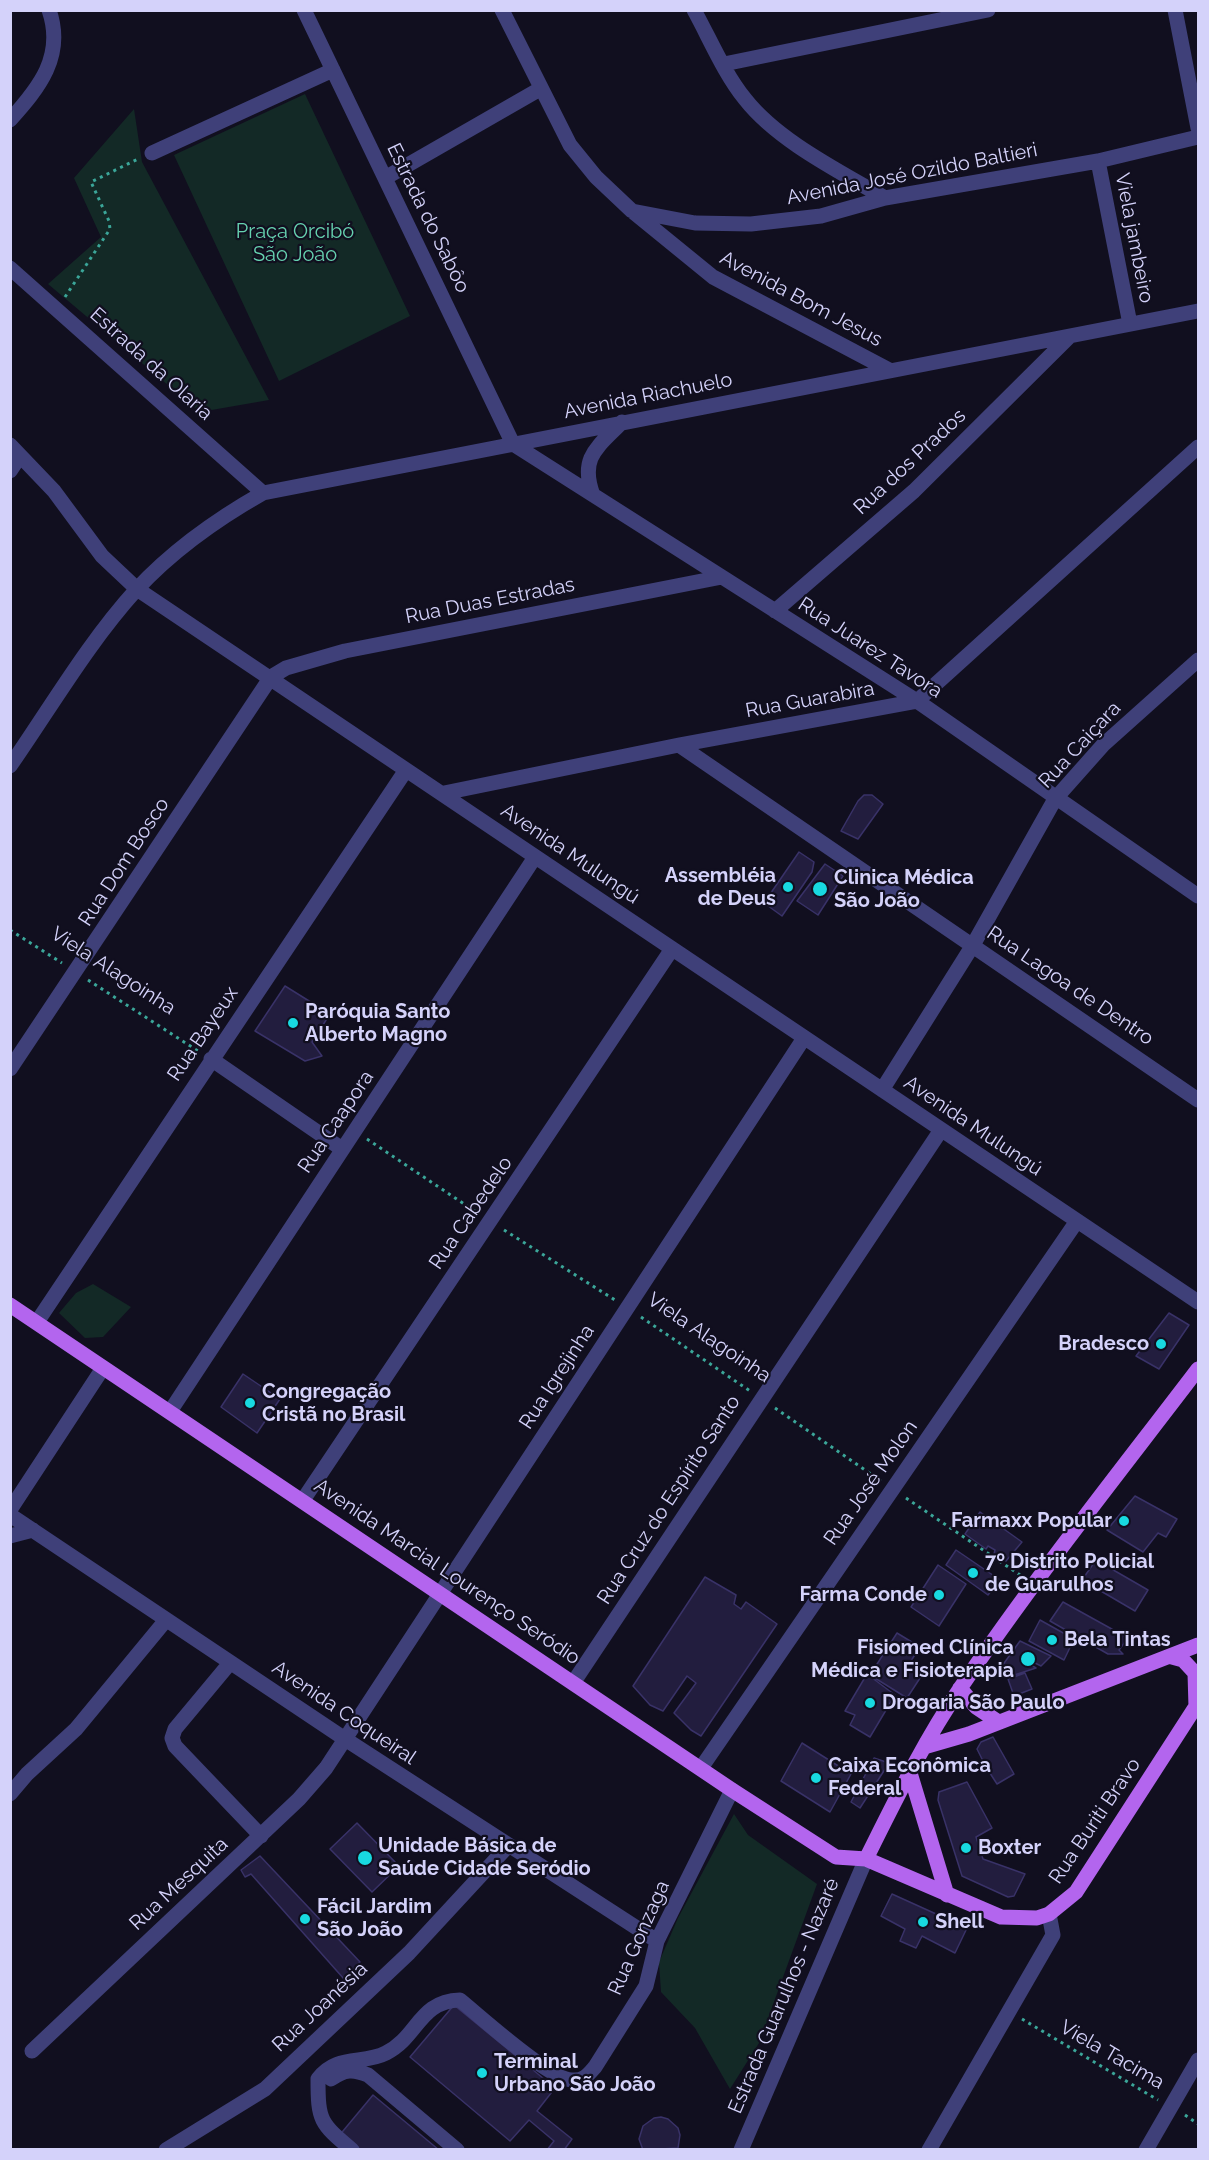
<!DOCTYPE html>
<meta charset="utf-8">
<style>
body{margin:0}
#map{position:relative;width:1209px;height:2160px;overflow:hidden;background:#110f1f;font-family:Raleway,sans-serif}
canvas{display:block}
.frame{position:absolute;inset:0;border:12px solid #d4d2fa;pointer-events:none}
</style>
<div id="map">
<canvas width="1209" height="2160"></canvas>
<div class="frame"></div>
</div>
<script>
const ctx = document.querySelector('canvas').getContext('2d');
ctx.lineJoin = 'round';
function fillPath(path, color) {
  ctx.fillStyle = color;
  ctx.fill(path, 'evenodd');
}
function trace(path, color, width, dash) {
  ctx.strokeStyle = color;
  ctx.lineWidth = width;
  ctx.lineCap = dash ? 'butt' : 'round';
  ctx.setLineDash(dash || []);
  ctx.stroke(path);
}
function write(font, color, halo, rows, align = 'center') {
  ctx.font = font + ' Raleway,sans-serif';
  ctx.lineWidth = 4.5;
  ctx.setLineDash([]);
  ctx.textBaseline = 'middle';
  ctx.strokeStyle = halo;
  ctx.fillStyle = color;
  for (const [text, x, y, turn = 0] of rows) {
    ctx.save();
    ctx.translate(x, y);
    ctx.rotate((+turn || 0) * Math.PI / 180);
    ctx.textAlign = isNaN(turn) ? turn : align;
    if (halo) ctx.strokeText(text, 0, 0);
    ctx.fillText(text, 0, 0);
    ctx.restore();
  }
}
fillPath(new Path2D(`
 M305,94l105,222 -131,65 -105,-226z
 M134,109l8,53 127,238 -69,12 -152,-128 53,-47 -27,-59z
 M93,1284l38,23 -28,30 -18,1 -26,-25 17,-20z
 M734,1814l14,21 69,49 -58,159 -29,46 -35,-61 -34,-36 -2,-30 19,-44z`), '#132926');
const building = new Path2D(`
 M864,795h8l11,9 -25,35 -17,-8 17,-30z
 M799,852l15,10 -2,10 -30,44 -18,-13z
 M825,864l18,12 -25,39 -21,-14z
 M285,986l45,28 -18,28 10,14 -17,5 -50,-30z
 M1169,1313l20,12 -30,44 -23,-13z
 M243,1374l37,25 -23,34 -36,-26z
 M1135,1496l42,23 -11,18 -8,-4 -15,19 -36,-22z
 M980,1512l42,30 -16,19 -12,-7 1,-4 -7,-4 -2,3 -21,-15z
 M956,1550l44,30 -12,15 -42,-30z
 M1096,1560l52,30 -13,21 -53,-31z
 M938,1565l28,19 -27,42 -28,-19z
 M705,1577l31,18 -2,9 7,5 5,-7 31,22 -76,112 -10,-6 -17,-17 22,-30 -9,-7 -24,35 -13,-6 -17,-19z
 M1063,1602l65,36 -9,12 4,4h-15l-58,-33z
 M1040,1620l34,19 -10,21 -35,-19z
 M897,1633l23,14 -13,20 15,8 -15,23 -37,-23z
 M1020,1641l31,15 -10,10 -8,-4 -2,3 5,3 -28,9 -6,-11z
 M1025,1673l7,16 -18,7 -6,-17z
 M867,1674l28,21 -25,42 -20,-12 5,-10 -10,-4z
 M993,1737l21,37 -17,10 -11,-17 -4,1 1,-7 -6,-12 4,-7z
 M802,1743l49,31 -21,38 -49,-31z
 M874,1758l15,5 -29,45 -9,-6z
 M967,1782l25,46 -16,9 7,22 42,15 -11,22 -6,1 -46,-21 -24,-76 1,-8z
 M357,1823l42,43 -27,26 -42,-43z
 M260,1856l100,106 -16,17 -93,-105 -6,3 -4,-7z
 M892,1894l75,34 -12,25 -33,-17 -6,12 -16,-7 5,-12 -24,-13z
 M454,2005l101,83 -18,23 35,28 -8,11h-17l7,-9 -25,-21 -19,21 -100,-84z
 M373,2095l66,55h-85l-16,-13z
 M661,2117l7,2 10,9 2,7 -2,13 -35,2 -4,-11 4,-13 11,-8z`);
fillPath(building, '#221d3e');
trace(building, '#393268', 1.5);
trace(new Path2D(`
 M65,297l45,-68 -1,-8 -18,-39 47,-23
 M10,930l52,33
 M88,980l110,71
 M367,1139l109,73
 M504,1230l111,70
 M641,1317l109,74
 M775,1408l106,73
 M906,1498l114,77
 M1022,2019l136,81
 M1185,2115l13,9`), '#3ba699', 3, [3, 4.5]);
trace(new Path2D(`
 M304,10l209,434
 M502,10l68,135 26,32 36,34 81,66 176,93
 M694,10c16,29 30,63 51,89 33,42 94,72 140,99
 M1175,10l23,118
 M724,64l264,-54
 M10,120c29,-32 55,-64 39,-110
 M152,153l181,-83
 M1098,161l32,163
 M385,178l155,-89
 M632,211l63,12 56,1 70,-8 64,-18 213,-37 100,-24
 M10,268l253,225
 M513,444l404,257 281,195
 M10,445l44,46 48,65 35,33 1061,713
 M10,471l10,-15
 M593,495c-14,-38 5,-48 29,-73
 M775,611l139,-120 154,-153
 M679,745l519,355
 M10,766c41,-59 78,-123 126,-176 36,-39 81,-71 127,-97l935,-182
 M444,793l235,-48 238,-44 281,-254
 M211,1059l131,90
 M10,1069l261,-392 15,-9 59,-17 377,-74
 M882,1090l91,-145 82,-146 48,-54 95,-85
 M37,1322l369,-552
 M171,1410l364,-553
 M303,1500l369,-551
 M10,1510l93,-142
 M10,1515l335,224 312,202
 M10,1536l23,-6
 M230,1663l-55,66 -3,9 3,8 86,90
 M573,1683l368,-553
 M701,1768l376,-547
 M10,1794l17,-20 49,-45 90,-109
 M32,2051l267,-252 27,-31 478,-730
 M331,2079c14,-10 22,-10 37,-4l89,75
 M166,2150l99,-61 144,-136 99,-107
 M352,2150c-32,-27 -34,-29 -34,-71 18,-25 45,-14 68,-26 32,-16 33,-52 74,-53 21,17 90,80 112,80 12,1 16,-5 23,-13l51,-81 11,-45 75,-151
 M741,2150l125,-291
 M929,2150l124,-215 -4,-21
 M1146,2150l52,-90`), '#3f4079', 15);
trace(new Path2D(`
 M10,1305l722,485 104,67 30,2 135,58 36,1 12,-4 27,-22 122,-189
 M1172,1657l11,3 12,13 1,34
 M960,1688l16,19 21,14
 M924,1747l45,-13 229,-89
 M910,1773l37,122
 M866,1859c29,-58 58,-118 95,-172 74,-109 157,-213 237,-318`), '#b365ee', 15);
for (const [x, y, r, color] of [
 [788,887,6,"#18d9e0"],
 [820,889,8,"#18d9e0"],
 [293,1023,6,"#18d9e0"],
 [1161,1344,6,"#18d9e0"],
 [250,1403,6,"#18d9e0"],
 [1124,1521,6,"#18d9e0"],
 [973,1573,6,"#18d9e0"],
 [939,1595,6,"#18d9e0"],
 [1052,1640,6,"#18d9e0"],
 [1028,1659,8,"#18d9e0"],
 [870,1703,6,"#18d9e0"],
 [816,1778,6,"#18d9e0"],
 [966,1848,6,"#18d9e0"],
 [365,1858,8,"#18d9e0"],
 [305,1919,6,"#18d9e0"],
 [923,1922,6,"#18d9e0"],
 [482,2073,6,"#18d9e0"]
]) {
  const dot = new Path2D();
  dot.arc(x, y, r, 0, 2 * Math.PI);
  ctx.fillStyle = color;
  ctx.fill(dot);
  trace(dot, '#110f1f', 2);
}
write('20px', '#d4d2fa', '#110f1f', [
 ["Avenida José Ozildo Baltieri",912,174,-11],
 ["Estrada do Sabôo",428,218,64],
 ["Viela jambeiro",1134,238,79],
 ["Avenida Bom Jesus",801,299,28],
 ["Estrada da Olaria",151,364,42],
 ["Avenida Riachuelo",648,396,-11],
 ["Rua dos Prados",910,462,-43],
 ["Rua Duas Estradas",490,601,-11],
 ["Rua Juarez Tavora",870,648,33],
 ["Rua Guarabira",810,700,-10],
 ["Rua Caiçara",1080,745,-47],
 ["Avenida Mulungú",570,854,34],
 ["Rua Dom Bosco",124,862,-57],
 ["Viela Alagoinha",113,971,33],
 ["Rua Lagoa de Dentro",1070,986,34],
 ["Rua Bayeux",203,1034,-56],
 ["Rua Caapora",336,1122,-56],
 ["Avenida Mulungú",973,1126,34],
 ["Rua Cabedelo",471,1213,-56],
 ["Viela Alagoinha",709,1338,34],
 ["Rua Igrejinha",557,1377,-57],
 ["Rua José Molon",871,1483,-55],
 ["Rua Cruz do Espírito Santo",669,1500,-57],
 ["Avenida Marcial Lourenço Seródio",447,1572,34],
 ["Avenida Coqueiral",344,1713,34],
 ["Rua Buriti Bravo",1095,1821,-56],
 ["Rua Mesquita",179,1884,-43],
 ["Rua Gonzaga",639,1938,-66],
 ["Estrada Guarulhos - Nazaré",784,1996,-67],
 ["Rua Joanésia",320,2007,-43],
 ["Viela Tacima",1112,2055,30]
]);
write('20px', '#66d2b0', '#110f1f', [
 ["Praça Orcibó",295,232],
 ["São João",295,255]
]);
write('bold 20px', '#d4d2fa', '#110f1f', [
 ["Assembléia",776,876,"right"],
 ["de Deus",776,899,"right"],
 ["Clinica Médica",834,878],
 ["São João",834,901],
 ["Paróquia Santo",305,1012],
 ["Alberto Magno",305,1035],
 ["Bradesco",1149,1344,"right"],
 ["Congregação",262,1392],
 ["Cristã no Brasil",262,1415],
 ["Farmaxx Popular",1112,1521,"right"],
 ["7º Distrito Policial",985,1562],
 ["de Guarulhos",985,1585],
 ["Farma Conde",927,1595,"right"],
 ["Bela Tintas",1064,1640],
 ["Fisiomed Clínica",1014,1648,"right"],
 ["Médica e Fisioterapia",1014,1671,"right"],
 ["Drogaria São Paulo",882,1703],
 ["Caixa Econômica",828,1766],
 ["Federal",828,1789],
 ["Unidade Básica de",378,1846],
 ["Saúde Cidade Seródio",378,1869],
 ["Boxter",978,1848],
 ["Fácil Jardim",317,1907],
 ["São João",317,1930],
 ["Shell",935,1922],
 ["Terminal",494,2062],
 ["Urbano São João",494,2085]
], 'left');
</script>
